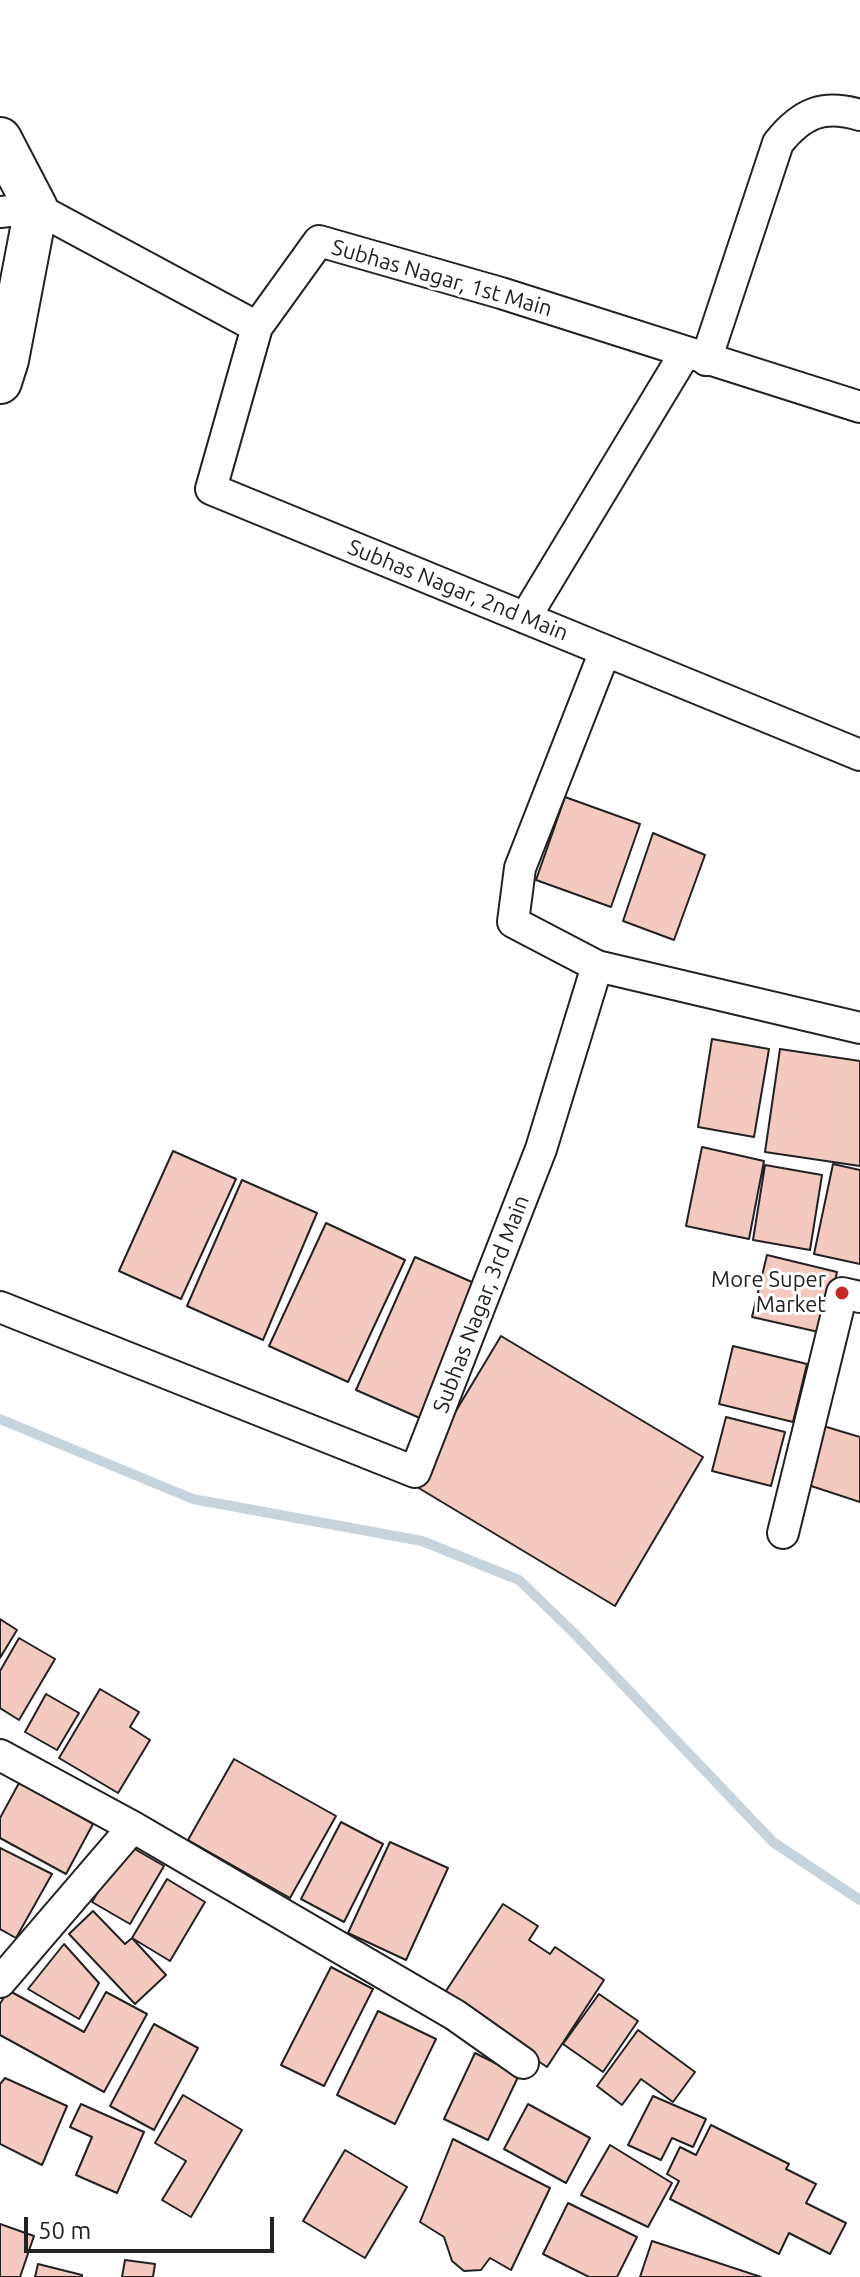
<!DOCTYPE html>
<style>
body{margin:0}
#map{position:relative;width:860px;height:2277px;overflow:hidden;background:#fff;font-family:Ubuntu,sans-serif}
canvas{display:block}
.scale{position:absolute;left:24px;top:2217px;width:250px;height:36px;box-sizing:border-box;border:4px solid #222;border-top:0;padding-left:10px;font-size:24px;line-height:28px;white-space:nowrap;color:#222;-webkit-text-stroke:6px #fff;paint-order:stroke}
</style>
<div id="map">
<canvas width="860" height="2277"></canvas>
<div class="scale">50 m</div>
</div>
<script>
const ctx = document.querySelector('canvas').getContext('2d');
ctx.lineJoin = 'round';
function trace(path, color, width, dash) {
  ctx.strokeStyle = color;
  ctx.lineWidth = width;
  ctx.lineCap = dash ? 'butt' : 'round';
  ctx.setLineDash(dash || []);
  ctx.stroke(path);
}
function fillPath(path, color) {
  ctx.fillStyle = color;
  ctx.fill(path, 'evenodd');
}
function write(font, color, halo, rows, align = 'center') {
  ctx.font = font + ' Ubuntu,sans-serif';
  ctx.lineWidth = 6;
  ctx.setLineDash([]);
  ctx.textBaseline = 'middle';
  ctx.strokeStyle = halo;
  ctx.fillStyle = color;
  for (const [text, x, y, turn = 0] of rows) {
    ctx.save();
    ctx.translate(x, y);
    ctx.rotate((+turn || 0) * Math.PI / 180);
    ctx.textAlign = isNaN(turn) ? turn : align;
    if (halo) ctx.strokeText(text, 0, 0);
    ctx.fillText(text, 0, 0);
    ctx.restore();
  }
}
trace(new Path2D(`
 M0,1419l193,80 229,42 97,39 55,53 199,209 87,58`), '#c7d3dd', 10);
const building = new Path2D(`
 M565,797l75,27 -29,83 -75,-27z
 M653,833l52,22 -31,85 -51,-19z
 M712,1039l57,10 -15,88 -56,-10z
 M780,1049l80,12v105l-95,-14z
 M702,1147l62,14 -15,78 -63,-13z
 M173,1151l63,28 -55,120 -62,-28z
 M833,1164l27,6v94l-46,-10z
 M765,1165l57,10 -12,75 -57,-10z
 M242,1180l75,33 -54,127 -76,-34z
 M326,1223l79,37 -57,122 -79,-36z
 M767,1255l70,17 -14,61 -71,-16z
 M415,1257l66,29 -59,133 -66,-29z
 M501,1336l202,121 -88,149 -203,-122z
 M733,1346l74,18 -14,58 -74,-18z
 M726,1417l59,15 -14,54 -59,-15z
 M820,1425l40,12v65l-58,-19z
 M0,1619l17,11 -17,28z
 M19,1638l36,21 -36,61 -19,-12v-37z
 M100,1689l39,23 -9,15 20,13 -32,53 -59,-35z
 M46,1694l33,19 -22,37 -32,-18z
 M234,1759l102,57 -46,82 -102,-58z
 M19,1783l74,41 -27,50 -66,-36v-20z
 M341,1822l42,22 -39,78 -43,-23z
 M390,1842l58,26 -42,92 -58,-27z
 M126,1844l38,22 -34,58 -38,-22z
 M0,1848l52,26 -36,64 -16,-9z
 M167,1879l38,23 -35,59 -38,-23z
 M503,1904l35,22 -9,14 21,14 5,-7 49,33 -57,87 -105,-70z
 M93,1911l32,33 7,-6 34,37 -31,29 -66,-70z
 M64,1944l35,39 -20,36 -51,-30z
 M331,1967l42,22 -49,97 -43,-21z
 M8,1990l76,42 22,-40 41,22 -43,78 -104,-57v-31z
 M599,1994l39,27 -35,51 -40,-28z
 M378,2011l58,28 -41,85 -58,-29z
 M154,2024l44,24 -44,82 -44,-24z
 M638,2030l57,42 -22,30 -32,-23 -19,26 -25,-19z
 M475,2053l44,22 -31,65 -44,-21z
 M5,2078l62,28 -25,59 -42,-21v-60z
 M183,2095l59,35 -51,87 -29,-17 24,-39 -31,-18z
 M653,2096l53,23 -13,28 -21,-9 -11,22 -33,-15z
 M81,2104l63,28 -27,61 -41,-18 16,-38 -22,-10z
 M528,2104l62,34 -24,45 -62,-34z
 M711,2125l78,39 -3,5 30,15 -10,19 40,20 -16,31 -41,-21 -10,21 -109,-55 9,-18 -12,-7 13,-27 16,8z
 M453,2139l97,49 -39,82 -21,-12 -9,12 -17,1 -12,-10 -8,-24 -24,-15z
 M610,2145l62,38 -24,44 -67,-32z
 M345,2150l62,37 -42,71 -62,-37z
 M568,2203l69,34 -20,40h-28l-46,-23z
 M0,2224l34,12 -14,41h-20z
 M652,2241l109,36h-121z
 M125,2260l30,4 -2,13h-31z
 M38,2264l44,11v2h-47z`);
fillPath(building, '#f3c9c0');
trace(building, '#222', 2);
const street = new Path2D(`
 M0,212l36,-4 221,119 62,-86 182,52 359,114
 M257,327l-46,162 649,266
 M706,360l72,-217c24,-30 45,-39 82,-28
 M525,618l160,-265
 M597,966l-84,-44 7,-54 85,-217
 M0,1307l415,165 126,-323 56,-183 263,62
 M783,1533l59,-240 18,4
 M0,1755l133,72 322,188 68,48
 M0,1982l133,-155`);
const secondary = new Path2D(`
 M0,139l36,69 -29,152 -7,22`);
trace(street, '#222', 34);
trace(secondary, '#222', 46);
trace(street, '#fff', 30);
trace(secondary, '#fff', 42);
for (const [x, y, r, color] of [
 [842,1293,8,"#c62828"]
]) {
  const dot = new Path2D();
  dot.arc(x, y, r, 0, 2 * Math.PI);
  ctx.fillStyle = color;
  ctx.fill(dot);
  trace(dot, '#fff', 3);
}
write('22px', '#222', '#fff', [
 ["Subhas Nagar, 1st Main",442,278,16],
 ["Subhas Nagar, 2nd Main",458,590,22],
 ["Subhas Nagar, 3rd Main",481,1304,-69]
]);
write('22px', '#222', '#fff', [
 ["More Super",826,1280],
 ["Market",826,1305]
], 'right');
</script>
